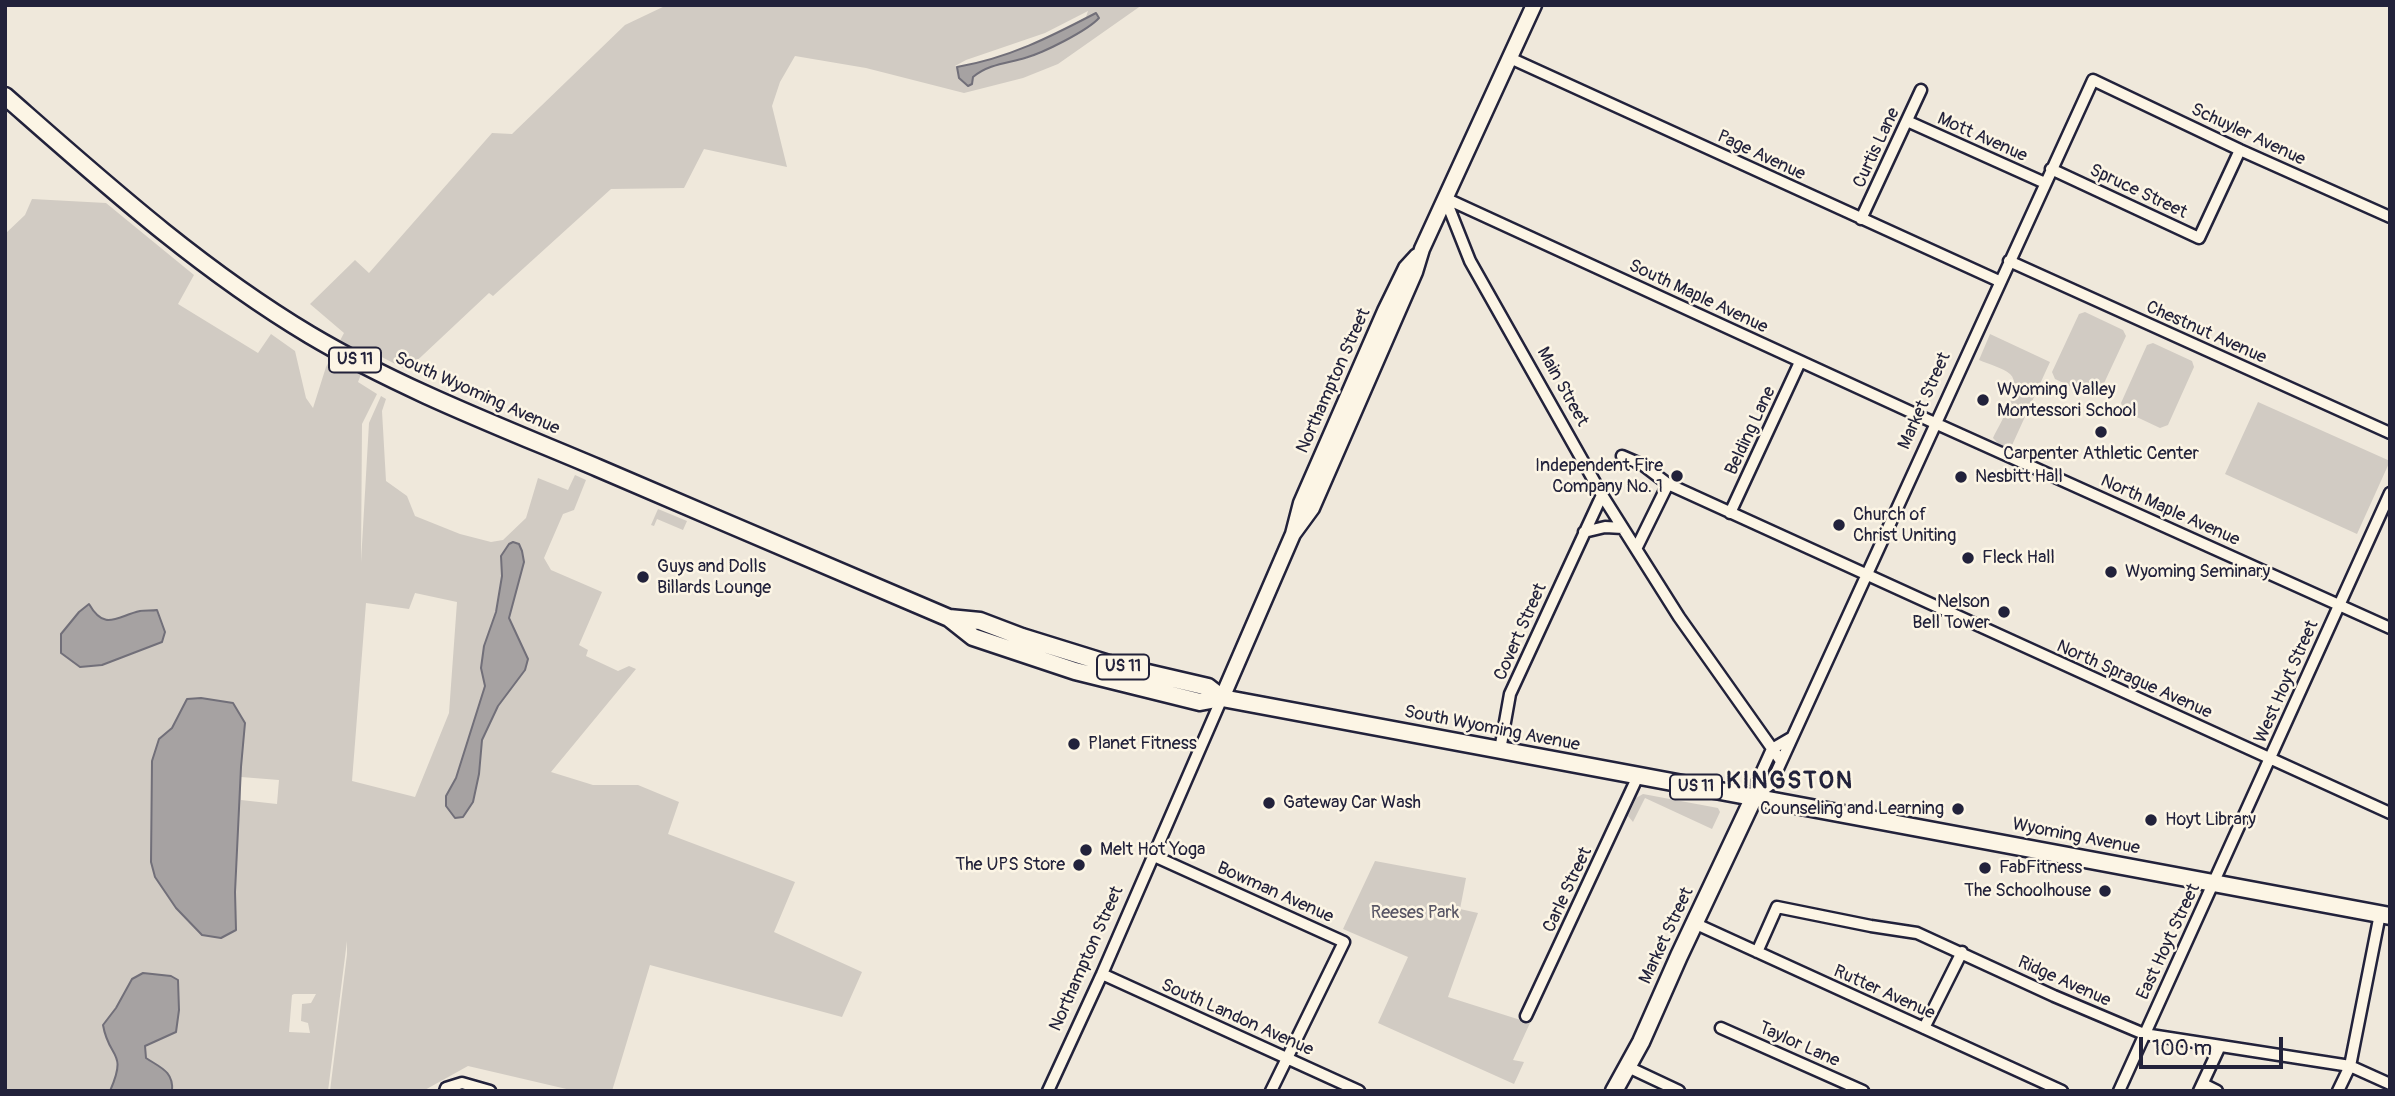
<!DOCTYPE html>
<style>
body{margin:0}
#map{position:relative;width:2395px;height:1096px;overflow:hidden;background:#efe8db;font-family:Pangolin,sans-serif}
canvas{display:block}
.frame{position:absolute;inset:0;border:7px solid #22223b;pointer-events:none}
.scale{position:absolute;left:2139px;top:1037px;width:144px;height:32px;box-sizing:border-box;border:4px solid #22223b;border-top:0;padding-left:9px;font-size:21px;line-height:24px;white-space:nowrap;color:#22223b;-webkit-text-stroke:5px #fcf5e5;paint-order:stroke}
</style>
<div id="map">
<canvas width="2395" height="1096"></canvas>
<div class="frame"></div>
<div class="scale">100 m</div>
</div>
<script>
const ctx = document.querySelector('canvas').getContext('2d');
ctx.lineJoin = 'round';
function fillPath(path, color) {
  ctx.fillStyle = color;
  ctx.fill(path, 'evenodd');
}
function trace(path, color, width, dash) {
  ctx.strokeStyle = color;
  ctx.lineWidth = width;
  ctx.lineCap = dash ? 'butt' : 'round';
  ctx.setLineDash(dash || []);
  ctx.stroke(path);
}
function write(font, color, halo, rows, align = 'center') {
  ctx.font = font + ' Pangolin,sans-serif';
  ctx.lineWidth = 5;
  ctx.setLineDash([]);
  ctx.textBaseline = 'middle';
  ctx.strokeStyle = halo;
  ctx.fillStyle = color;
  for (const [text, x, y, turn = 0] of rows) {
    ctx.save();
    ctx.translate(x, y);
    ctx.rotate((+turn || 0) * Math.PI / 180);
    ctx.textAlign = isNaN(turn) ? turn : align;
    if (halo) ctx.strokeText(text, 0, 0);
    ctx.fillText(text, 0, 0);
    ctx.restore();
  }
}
fillPath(new Path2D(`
 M667,5h241l20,2 12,-2h202l-84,59 -35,14 -59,15 -98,-25 -71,-12 -15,26 -8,24 15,61 -83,-18 -20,39 -73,1 -118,107 -4,-3 -82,77 -37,-19 -12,31 19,12 -15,30 -1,138 8,-139 12,-27 5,3 -4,12 4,70 21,15 8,20 45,18 31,8 12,-2 23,-22 12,-40 30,12 7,-15 11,5 -12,30 -11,4 -19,44 7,12 51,22 -23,53 9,5 -2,6 32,15 11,-5 7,3 -85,103 42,13h45l41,17 -11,32 127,48 -21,50 88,40 -20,45 -192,-52 -38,126h-37l-107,-25 -45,25h-93l17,-137v-13l-19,150h-323v-857l20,-19 7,-16 74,4 88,72 -16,29 80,49 13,-19 24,17 11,47 7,10 13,-41 18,-34 -34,-29 45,-44 14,13 123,-140 20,1 113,-109zM1088,11l-2,6c-36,20 -89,50 -131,49l11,-6 79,-27zM1096,13c-13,13 -34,30 -52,39 -22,11 -51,8 -71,25l-16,-9c50,-10 94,-31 139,-55zM501,556l23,6 -15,56 19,42 -3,10 -27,36 -17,34 -35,56 10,-18 29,-92 -4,-18 3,-22 12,-34 6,-36zM415,593l42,9 -8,111 -34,84 -63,-16 14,-178 43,6zM241,777l38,3 -2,24 -36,-4zM294,994h22l-5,9 -9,1 -1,17 7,2 2,10 -21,-1 3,-37z
 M2085,312l38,18 3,6 -27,58 -6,3 -38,-18 -3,-7 27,-58z
 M1990,334l60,28 -42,92 -15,-16c6,-13 31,-52 17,-64 -7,-6 -22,-10 -31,-14z
 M2153,343l39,18 2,6 -26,58 -8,3 -36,-17 -3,-8 26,-58z
 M2258,402l132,59 -33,73 -132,-60z
 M658,509l29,12 -4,9 -26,-11 -3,7 -3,-1z
 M1643,794l75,14 2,4 -8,17 -67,-31 -12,24 -5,-6 8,-18z
 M1375,861l91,17 -6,31 18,4 -30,84 82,26 -17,37 11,2 -10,22 -136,-61 30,-66 -65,-28z`), '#d1cbc3');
const water = new Path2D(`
 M1096,13l3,5c-12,13 -56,35 -74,40 -17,5 -37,6 -52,19l-1,7 -4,2 -9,-8 -2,-11c52,-9 93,-30 139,-54z
 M513,542l6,2 3,7 2,11 -15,56 19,41 -3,11 -27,36 -16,34 -3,34 -6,28 -10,15 -8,1 -9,-12v-10l10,-18 29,-92 -4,-18 3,-22 12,-34 6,-36 -1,-20 8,-12z
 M89,604c16,28 28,12 51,7 5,-1 12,0 17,-1l8,22 -3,10 -60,23 -22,2 -19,-14v-19l18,-22z
 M201,698l32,5 12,20 -4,44 -6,125 1,38 -15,8 -19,-3 -26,-27 -21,-31 -4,-15 1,-101 7,-22 13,-11 15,-29z
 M143,973l28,3 7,4 1,30 -3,22 -31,14 1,12c13,9 28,13 26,33h-62c18,-41 -1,-31 -7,-66l13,-17 16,-29z`);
fillPath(water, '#a6a2a2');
trace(water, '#716f79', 2);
const street = new Path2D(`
 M1510,58l489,223
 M1907,121l138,62
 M2051,169l148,69 41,-88
 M1445,198l492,226 453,204
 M1445,198l25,63 132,234 77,122 102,144
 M1861,219l60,-129
 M2009,261l381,172
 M1622,456l21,9 25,19 722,329
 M1730,513l70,-151
 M1584,532l21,-5 18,1
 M1636,549l32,-65
 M1500,750l10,-56 92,-199
 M1754,797l17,-13 322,-704 147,70 150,67
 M1754,797l3,-15 15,-33 19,-11
 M1154,856l190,86 -73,149
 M1694,923l368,168
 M1757,952l20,-45 94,19 46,7 137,63 90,38 206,32 40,18
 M1102,974l257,117
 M1526,1016l112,-240
 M1721,1028l142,63
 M1924,1028l38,-76
 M1628,1067l51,24
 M2203,1084l14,7
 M445,1091l1,-3 16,-5 28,8
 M1048,1091l54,-117 120,-276
 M2119,1091l271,-598
 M2199,1091l21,-45
 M2338,1091l12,-25 30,-152`);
const secondary = new Path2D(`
 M1293,534l19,-26 103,-236 7,-23 112,-244
 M1222,698l71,-164 8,-31 84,-192 21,-43 11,-12`);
const primary = new Path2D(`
 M5,96c98,86 193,172 305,239 91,54 191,92 288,133 117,50 234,101 351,150l24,19 102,34 125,31 22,-4 1168,218
 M949,618l31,3 42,16 87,27 99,23 14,11
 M1614,1091l27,-49 38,-86 75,-159`);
trace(street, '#22223b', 15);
trace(secondary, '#22223b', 19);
trace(primary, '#22223b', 21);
trace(street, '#fcf5e5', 10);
trace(secondary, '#fcf5e5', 14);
trace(primary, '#fcf5e5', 16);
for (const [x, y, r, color] of [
 [1983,400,7,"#22223b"],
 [2101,432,7,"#22223b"],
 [1677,476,7,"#22223b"],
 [1961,477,7,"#22223b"],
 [1839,525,7,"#22223b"],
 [1968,558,7,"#22223b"],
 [2111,572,7,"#22223b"],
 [643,577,7,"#22223b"],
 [2004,612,7,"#22223b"],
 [1074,744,7,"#22223b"],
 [1269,803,7,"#22223b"],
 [1958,809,7,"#22223b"],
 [2151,820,7,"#22223b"],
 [1086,850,7,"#22223b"],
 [1079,865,7,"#22223b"],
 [1985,868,7,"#22223b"],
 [2105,891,7,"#22223b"]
]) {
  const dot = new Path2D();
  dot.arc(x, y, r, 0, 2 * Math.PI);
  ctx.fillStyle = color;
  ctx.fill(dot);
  trace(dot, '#fcf5e5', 2.5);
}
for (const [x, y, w] of [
 [355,360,52],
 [1123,667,52],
 [1696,787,52]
]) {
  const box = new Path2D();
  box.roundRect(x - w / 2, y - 12.5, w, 25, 5);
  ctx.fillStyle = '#fcf5e5';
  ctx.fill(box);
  trace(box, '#22223b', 2);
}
write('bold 16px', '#22223b', null, [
 ["US 11",355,360],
 ["US 11",1123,667],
 ["US 11",1696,787]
]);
write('18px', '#22223b', '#fcf5e5', [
 ["Schuyler Avenue",2248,135,25],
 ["Mott Avenue",1982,138,24],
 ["Curtis Lane",1877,148,-65],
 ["Page Avenue",1761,156,25],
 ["Spruce Street",2138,192,25],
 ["South Maple Avenue",1698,297,25],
 ["Chestnut Avenue",2206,333,24],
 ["Northampton Street",1334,381,-66],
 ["Main Street",1562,387,61],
 ["South Wyoming Avenue",477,394,24],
 ["Market Street",1925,401,-66],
 ["Belding Lane",1751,431,-65],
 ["North Maple Avenue",2170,511,24],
 ["Covert Street",1521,632,-66],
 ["North Sprague Avenue",2134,680,24],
 ["West Hoyt Street",2287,682,-66],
 ["South Wyoming Avenue",1492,729,11],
 ["Wyoming Avenue",2076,837,11],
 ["Carle Street",1568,890,-65],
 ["Bowman Avenue",1275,893,24],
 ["Market Street",1667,936,-65],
 ["East Hoyt Street",2169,942,-65],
 ["Northampton Street",1087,959,-66],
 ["Ridge Avenue",2064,982,24],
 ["Rutter Avenue",1884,993,24],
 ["South Landon Avenue",1237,1018,24],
 ["Taylor Lane",1799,1045,24]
]);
write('18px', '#22223b', '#fcf5e5', [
 ["Wyoming Valley",1997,390],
 ["Montessori School",1997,411],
 ["Carpenter Athletic Center",2101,454,"center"],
 ["Independent Fire",1663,466,"right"],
 ["Company No. 1",1663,487,"right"],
 ["Nesbitt Hall",1975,477],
 ["Church of",1853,515],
 ["Christ Uniting",1853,536],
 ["Fleck Hall",1982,558],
 ["Guys and Dolls",657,567],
 ["Billards Lounge",657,588],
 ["Wyoming Seminary",2125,572],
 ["Nelson",1990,602,"right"],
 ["Bell Tower",1990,623,"right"],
 ["Planet Fitness",1088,744],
 ["Gateway Car Wash",1283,803],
 ["Counseling and Learning",1944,809,"right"],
 ["Hoyt Library",2165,820],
 ["Melt Hot Yoga",1100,850],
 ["The UPS Store",1065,865,"right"],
 ["FabFitness",1999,868],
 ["The Schoolhouse",2091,891,"right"]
], 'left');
write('18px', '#575564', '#fcf5e5', [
 ["Reeses Park",1415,913]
]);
ctx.letterSpacing = '2px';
write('bold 24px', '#22223b', '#fcf5e5', [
 ["KINGSTON",1790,782]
]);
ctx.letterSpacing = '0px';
</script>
